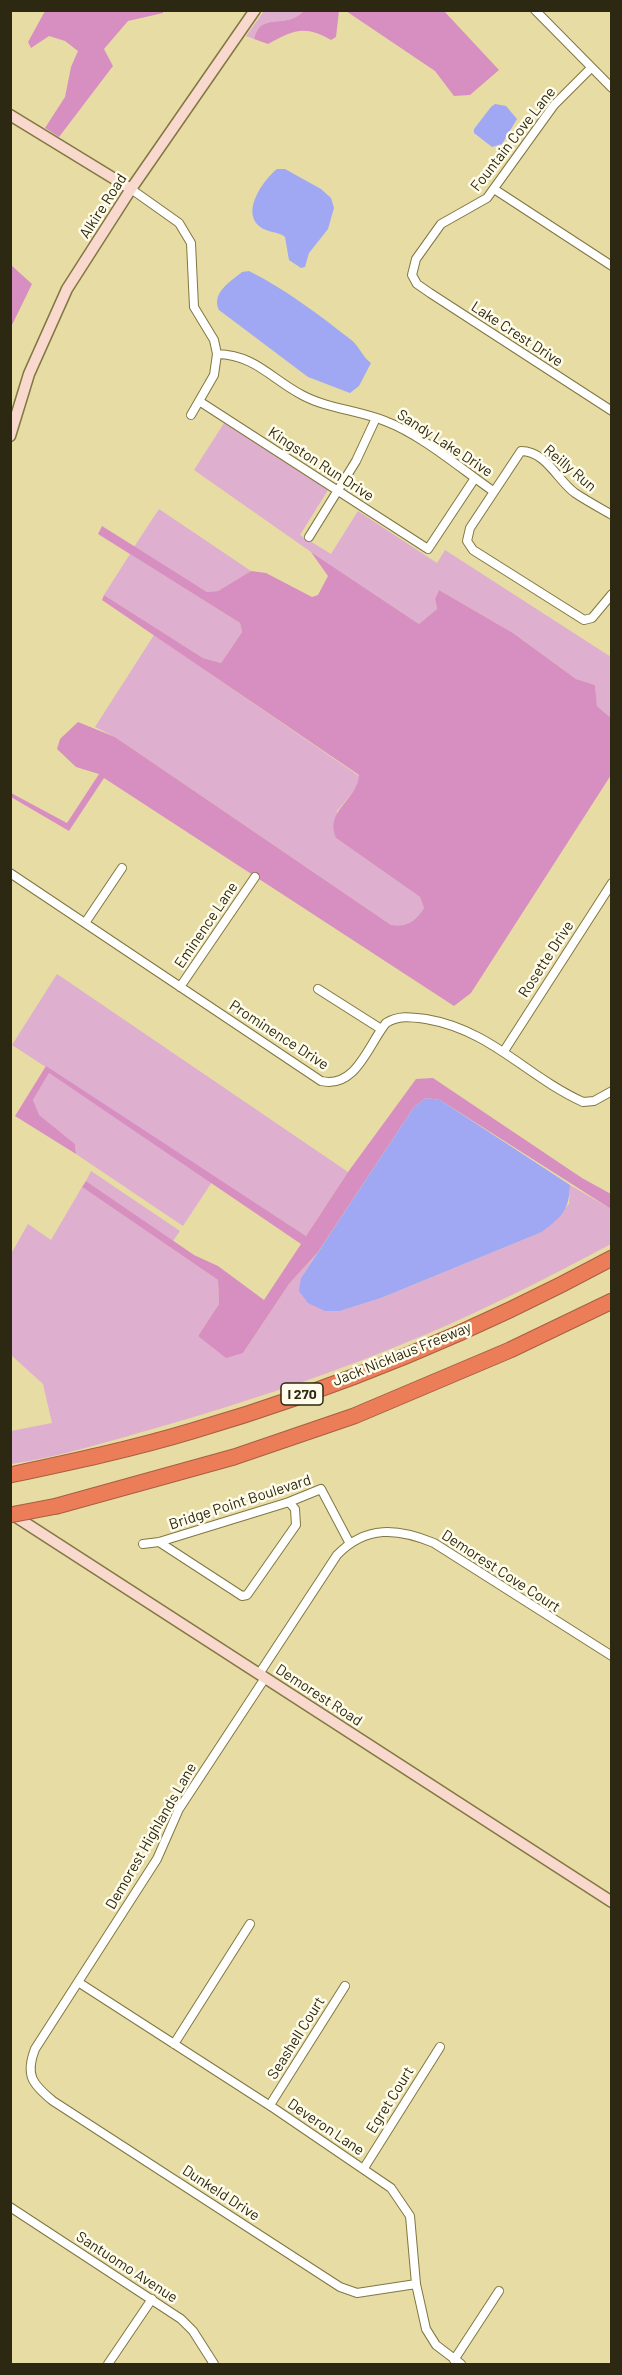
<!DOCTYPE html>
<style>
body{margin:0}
#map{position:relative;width:622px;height:2375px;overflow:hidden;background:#e6dca4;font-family:Barlow,sans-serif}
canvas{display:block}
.frame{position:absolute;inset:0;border:12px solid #2c2811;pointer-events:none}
</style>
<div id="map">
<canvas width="622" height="2375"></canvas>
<div class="frame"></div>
</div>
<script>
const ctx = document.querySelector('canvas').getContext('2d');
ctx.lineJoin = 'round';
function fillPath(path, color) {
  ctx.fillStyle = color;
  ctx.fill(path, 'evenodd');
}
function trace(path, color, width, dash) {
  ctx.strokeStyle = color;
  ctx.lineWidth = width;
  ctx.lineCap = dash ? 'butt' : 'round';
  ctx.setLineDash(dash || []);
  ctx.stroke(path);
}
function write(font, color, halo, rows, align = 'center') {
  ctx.font = font + ' Barlow,sans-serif';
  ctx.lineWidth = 5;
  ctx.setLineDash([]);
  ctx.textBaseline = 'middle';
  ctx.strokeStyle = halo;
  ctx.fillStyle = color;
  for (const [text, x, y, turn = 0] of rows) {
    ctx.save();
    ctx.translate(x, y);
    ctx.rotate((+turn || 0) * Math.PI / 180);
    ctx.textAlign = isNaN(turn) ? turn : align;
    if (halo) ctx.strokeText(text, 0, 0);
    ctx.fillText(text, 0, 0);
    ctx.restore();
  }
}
fillPath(new Path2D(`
 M264,11h40c-20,20 -43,-1 -50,28l-8,-3z
 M224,423l104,67 -28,45 31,19 27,-43 79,52 8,-13 166,107v61l-14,-12 -2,-21 -19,-6 -63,-46 -74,-43 -4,9 2,10 -18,15 -108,-72 -117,-82z
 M159,509l92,62 -33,20 -11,1 -73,-45z
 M130,554l110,69 2,9 -21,31 -18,-5 -99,-63z
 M154,635l205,141v9l-22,26 -1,27 84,59 4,11c-9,14 -17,19 -33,17l-276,-188 -20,-10z
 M57,974l291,198 -42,64 -294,-191z
 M49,1073l163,109 -29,44 -107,-72 -1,-10 -37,-29 -5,-15z
 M91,1171l89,60 -7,10 -87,-60z
 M570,1185l41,24v35c-60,32 -121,63 -184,90 -88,37 -179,68 -271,94 -47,13 -96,29 -145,36v-33l41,-8 -9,-39 -32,-29v-101l17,-30 23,16 31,-53 136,93 1,24 -21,32 45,17 46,-69 29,-32 -17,26 39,33 41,-13 161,-66 27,-28z`), '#deafcf');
fillPath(new Path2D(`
 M45,11h118v2l-35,8 -24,28 9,17 -54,71 -14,-9 20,-31 6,-30 7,-16 -13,-10 -16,-5 -18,12 -3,-6z
 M304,11h35l-3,26 -5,3c-27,-16 -39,-9 -63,4l-14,-5c7,-29 30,-8 50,-28z
 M346,11h98l55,59 -29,25 -16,1 -19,-25z
 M11,265l21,19 -21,43z
 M102,526l105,66 11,-1 33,-20 15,2 46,24 6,-2 10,-19 -17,-24 108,72 18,-15 -2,-10 4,-9 74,43 63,46 19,6 2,21 14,12v57l-140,218 -17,13 -350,-228 -35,53 -58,-34v-4l56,30 32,-49 -23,-7 -19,-18 3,-10 18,-17 37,15 276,188c16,2 24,-3 33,-17l-4,-11 -84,-59c-12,-28 22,-38 23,-63l-257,-175 2,-5 99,63 18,5 21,-31 -2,-9 -142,-89z
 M46,1066l260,170 42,-64 68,-93 17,-1 149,100 29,16v15l-171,-109 -14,-2 -12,9 -96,145 -29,32 -46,69 -17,5 -28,-22 21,-32 -1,-24 -136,-93 4,-6 108,74 24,11 46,34 37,-56 -252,-171 -16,27 6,15 36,29 1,10 -61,-38z`), '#d78fc1');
fillPath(new Path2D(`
 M495,104l11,2 11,13 -15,25 -10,3 -18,-14v-4l17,-22z
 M277,169h8l36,20 10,9 3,10 -6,21 -19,24 -4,14 -4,1 -12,-8 -4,-23c-7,-6 -18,-4 -26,-11 -18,-15 5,-47 18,-57z
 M249,271c36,18 69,43 101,68 9,6 12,18 21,24l-12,23 -9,7 -42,-16 -89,-67c-8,-17 11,-28 23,-38z
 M426,1098l14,2 130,85c-1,26 -8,31 -28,47l-161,66 -41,13h-15l-17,-8 -9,-12 2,-13 113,-171z`), '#a0a8f3');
const street = new Path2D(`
 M535,10l77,78
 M591,68l-37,37 -67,93 -46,26 -25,35 -4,16 5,9 13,9 182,118
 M131,189l48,34 12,20 3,64 20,33 3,14 -3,21 -23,40
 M494,189l118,77
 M217,354c38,1 53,24 85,41 26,14 56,15 83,26 37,14 75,47 108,70
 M199,401l229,148 47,-71
 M612,515c-12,-7 -25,-14 -37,-22 -17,-12 -29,-42 -54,-42l-51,77 -3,13 6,9 111,70 8,-2 20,-24
 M309,537l47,-76 20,-43
 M10,873l311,208c35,8 47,-36 65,-58 13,-8 25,-6 40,-4 65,11 100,57 157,83l11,-1 18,-10
 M85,923l37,-55
 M180,987l75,-110
 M318,989l63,40
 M504,1051l108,-168
 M159,1542l83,54 5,-1 49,-70 -1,-16 -6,-7
 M143,1544l16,-2 130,-40 32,-13 28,53
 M259,1674l78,-119c29,-30 61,-27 97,-12l178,113
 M265,1678l-86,131 -22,50 -122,190c-10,26 -3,35 18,52l287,186 17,6 59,-9
 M78,1982l197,127 116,79 19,28 6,68 10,45 10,16 25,19
 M174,2044l76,-120
 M270,2105l75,-119
 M364,2168l76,-121
 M10,2207l171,112 12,12 21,33
 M454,2360l45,-69
 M108,2364l44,-65`);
const secondary = new Path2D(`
 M10,115l121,74
 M10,436l19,-62 38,-85 64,-100 124,-179
 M10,1513l602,389`);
const highway = new Path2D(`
 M10,1475c61,-13 122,-26 182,-44 144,-42 287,-101 420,-173
 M57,1506l177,-49 120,-41 156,-66 102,-49`);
trace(street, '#817742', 10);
trace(secondary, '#817742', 13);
trace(highway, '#a85f40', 17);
trace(street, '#fff', 8);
trace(secondary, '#f9d8cd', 10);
trace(highway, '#eb7d59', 15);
const highwayBridge = new Path2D(`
 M10,1515l47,-9`);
trace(highwayBridge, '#a85f40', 17, []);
trace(highwayBridge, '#eb7d59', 15);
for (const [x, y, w] of [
 [302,1394,42]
]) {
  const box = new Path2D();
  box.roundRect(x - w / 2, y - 11, w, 22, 4.5);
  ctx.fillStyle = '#fffceb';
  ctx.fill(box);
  trace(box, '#2c2811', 1.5);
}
write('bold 14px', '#2c2811', null, [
 ["I 270",302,1394]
]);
write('15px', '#2c2811', '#fffceb', [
 ["Fountain Cove Lane",513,139,-52],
 ["Alkire Road",103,206,-57],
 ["Lake Crest Drive",517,334,33],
 ["Sandy Lake Drive",445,443,33],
 ["Kingston Run Drive",321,464,33],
 ["Reilly Run",570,468,40],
 ["Eminence Lane",206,925,-56],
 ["Rosette Drive",546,959,-57],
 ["Prominence Drive",279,1035,33],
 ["Jack Nicklaus Freeway",402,1354,-22],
 ["Bridge Point Boulevard",240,1502,-18],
 ["Demorest Cove Court",501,1571,33],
 ["Demorest Road",319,1695,33],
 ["Demorest Highlands Lane",151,1836,-60],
 ["Seashell Court",296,2038,-58],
 ["Egret Court",390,2100,-58],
 ["Deveron Lane",326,2127,34],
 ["Dunkeld Drive",221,2193,33],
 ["Santuomo Avenue",127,2267,33]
]);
</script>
